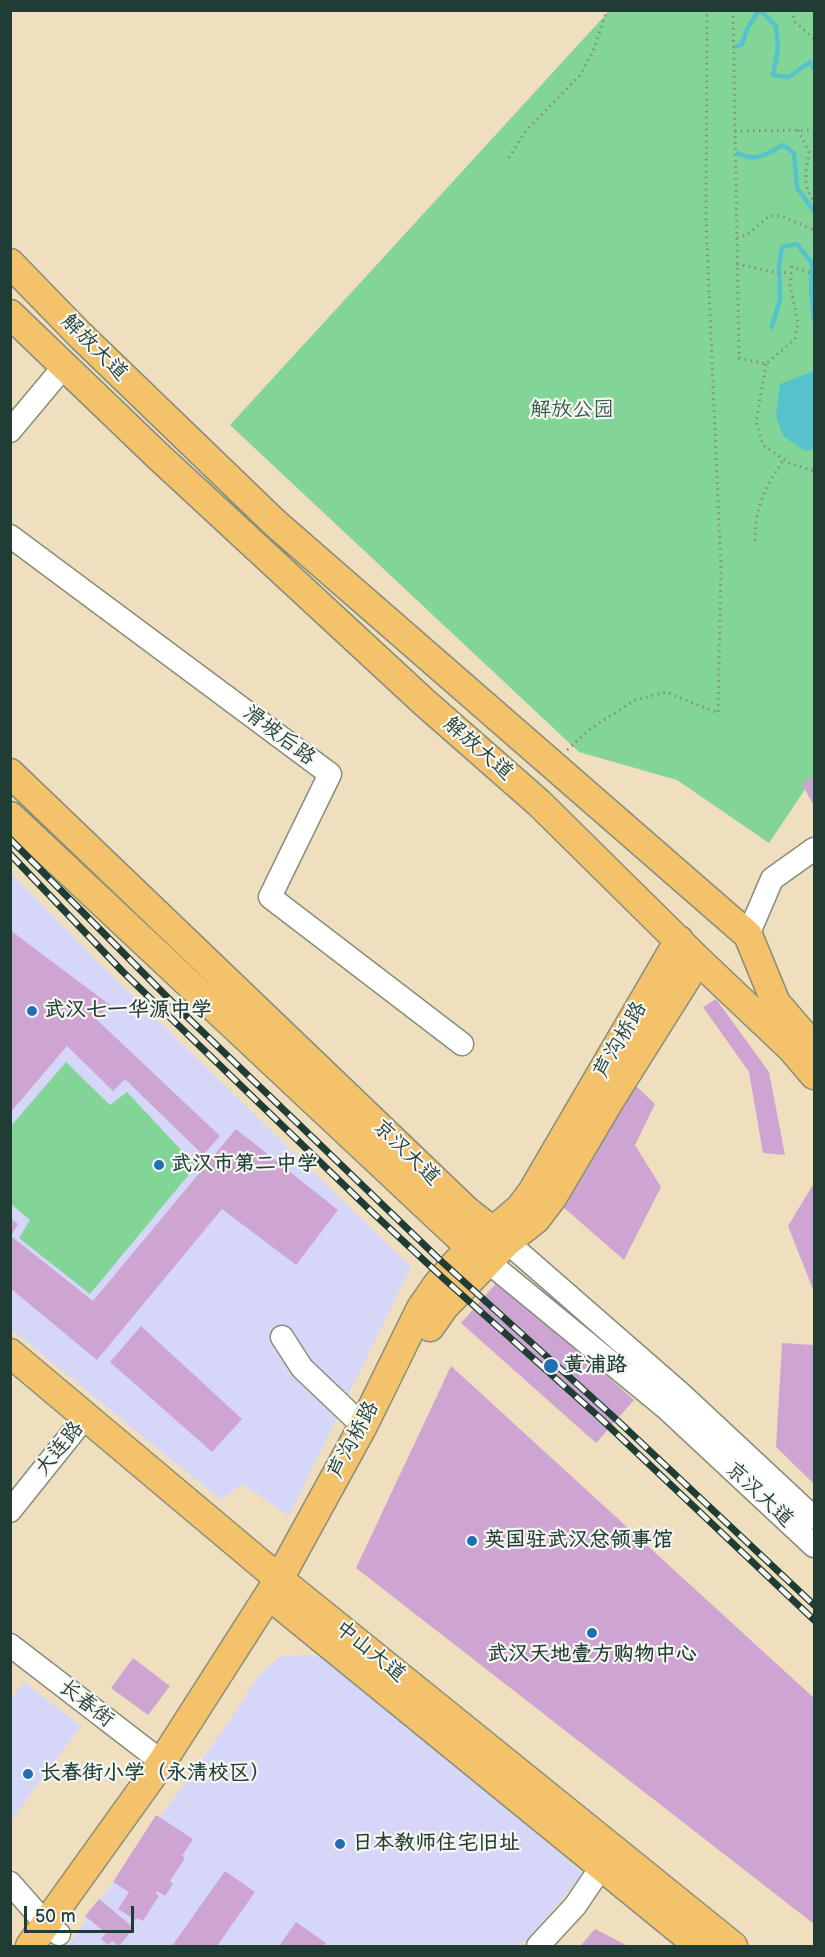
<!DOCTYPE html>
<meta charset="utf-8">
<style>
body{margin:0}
#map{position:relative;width:825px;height:1957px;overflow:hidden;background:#efdfbf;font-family:"Balsamiq Sans",sans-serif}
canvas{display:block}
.frame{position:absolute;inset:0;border:12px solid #1f3d34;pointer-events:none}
.scale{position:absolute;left:24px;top:1906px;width:110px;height:27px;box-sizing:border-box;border:3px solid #1f3d34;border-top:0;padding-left:8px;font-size:18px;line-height:21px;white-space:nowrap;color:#1f3d34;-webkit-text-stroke:4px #f6f6f2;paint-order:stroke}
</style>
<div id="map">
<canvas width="825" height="1957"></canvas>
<div class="frame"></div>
<div class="scale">50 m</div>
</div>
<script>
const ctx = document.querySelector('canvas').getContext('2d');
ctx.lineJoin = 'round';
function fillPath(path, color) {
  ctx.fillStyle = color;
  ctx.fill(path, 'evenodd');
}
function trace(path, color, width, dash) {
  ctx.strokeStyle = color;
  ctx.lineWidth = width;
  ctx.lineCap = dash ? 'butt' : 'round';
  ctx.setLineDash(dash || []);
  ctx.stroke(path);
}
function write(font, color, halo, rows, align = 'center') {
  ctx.font = font + ' "Balsamiq Sans","LXGW WenKai TC",sans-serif';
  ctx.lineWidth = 4.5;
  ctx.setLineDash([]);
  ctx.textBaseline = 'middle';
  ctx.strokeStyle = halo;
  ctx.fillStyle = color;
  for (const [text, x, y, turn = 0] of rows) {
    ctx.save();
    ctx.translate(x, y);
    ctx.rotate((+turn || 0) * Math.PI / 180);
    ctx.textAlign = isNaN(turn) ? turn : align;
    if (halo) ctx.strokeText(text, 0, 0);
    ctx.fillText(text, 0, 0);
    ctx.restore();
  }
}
fillPath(new Path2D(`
 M10,872l85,87 316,308 -122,249 -47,-32 -21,16 -210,-171z
 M297,1655l22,1 21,13 243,204 -51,62 -15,11h-450l159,-220 33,-51 22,-19z
 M24,1682l57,44 -70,95v-121z`), '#d6d7f8');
fillPath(new Path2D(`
 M609,11h205v765l-45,67 -92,-63 -98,-28 -349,-327z
 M66,1062l44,43 17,-13 69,74 -106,128 -71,-56 11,-18 -19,-16v-78z`), '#82d597');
fillPath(new Path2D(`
 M814,371v78l-9,2 -22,-15 -7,-20 4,-32z`), '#56c3cc');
trace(new Path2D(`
 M760,10l16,16 2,22 -5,27 16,2 21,-15 4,7
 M736,47l6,-3 5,-15 12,-19
 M738,153c16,10 30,1 45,-8l11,8 3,35 17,23
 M772,327l8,-28 -1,-33 3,-19 15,-3 15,19 -1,29 3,28`), '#56c3cc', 4.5);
fillPath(new Path2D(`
 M814,775v31l-12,-22z
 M10,930l100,75 -14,14 124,117 -17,19 -78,-76 -12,12 -46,-45 -57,67z
 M716,999l53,73 16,83 -22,-2 -14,-81 -46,-65z
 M635,1085l20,19 -20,41 26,42 -37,73 -62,-54z
 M236,1129l102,81 -42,55 -74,-56 -125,151 -87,-72v-70l8,6 -7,12 82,65z
 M814,1183v109l-26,-66z
 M499,1280l135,120 -38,43 -135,-120z
 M141,1326l101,93 -30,33 -102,-90z
 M782,1343l32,2v139l-38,-37z
 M451,1366l363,332v226l-458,-356z
 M133,1658l37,28 -22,29 -37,-27z
 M156,1815l37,24 -11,17 3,2 -15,23 3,3 -8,12 -8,-5 -1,3 3,2 -16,25 -6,-3 -1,2 -18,-11 11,-17 -16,-10z
 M225,1871l30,21 -38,54h-45z
 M99,1899l35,29 -15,18 -7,-5 -3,4 -8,-6 5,-6 -21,-17z
 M296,1922l30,21 -3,3h-44z
 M595,1929l33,17h-48z`), '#cea5d2');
const minor = new Path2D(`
 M10,431l46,-55
 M10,536l320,238 -60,123 192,147
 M748,935l24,-56 42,-30
 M507,1242l173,151 134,125
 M475,1251l191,157 148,138
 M282,1337l20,31 61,58
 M10,1511l76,-95
 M10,1645l152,117
 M10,1883l36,41 13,10
 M538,1946l37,-40 36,-53`);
const major = new Path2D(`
 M10,263l69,71 196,189 473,412 28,68 38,44
 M10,314l148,142 267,247 114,100 159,157 93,88 23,27
 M10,773l457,438 40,31
 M10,816l462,433
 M430,1327l14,-20 63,-65 29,-23 16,-21 58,-98 88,-140
 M10,1353l269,226 454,367
 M277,1598l5,8 417,340
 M30,1946l132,-184 117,-183 84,-153 58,-118 16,-23 21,-24 62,-53 12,-16 147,-252`);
trace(minor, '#878e7a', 25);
trace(major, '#878e7a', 31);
trace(new Path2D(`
 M733,10l6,348 27,6 29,-25 3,-17 -8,-37 2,-18 22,7
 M793,10l1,11 20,18
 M798,130l11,22c-3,18 -7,34 5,50
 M735,131l79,-1
 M509,158l15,-25 56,-58 12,-21 15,-44
 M737,238l10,-3 22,-19h12l33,14
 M737,264l37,8 17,1
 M766,364l-10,58 7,23 26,18 25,8
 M755,541c-1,-31 11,-56 29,-82
 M567,750l23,-21 45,-29 31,-8 52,21 3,-145 -15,-346 1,-212`), '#878e7a', 3, [1.5, 4.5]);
trace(minor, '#fff', 22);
trace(major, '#f3c26a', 28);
const rail = new Path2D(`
 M10,839l172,173 258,248 178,161 196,184
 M10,854l112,117 251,242 70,65 156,139 215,203`);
trace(rail, '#1f3d34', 7);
trace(rail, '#f6f6f2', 4.5, [14]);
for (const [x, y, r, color] of [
 [32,1011,6,"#1f6fb2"],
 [159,1165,6,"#1f6fb2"],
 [551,1366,8,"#1f6fb2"],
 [472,1541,6,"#1f6fb2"],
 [592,1633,6,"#1f6fb2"],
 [28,1774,6,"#1f6fb2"],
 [340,1844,6,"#1f6fb2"]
]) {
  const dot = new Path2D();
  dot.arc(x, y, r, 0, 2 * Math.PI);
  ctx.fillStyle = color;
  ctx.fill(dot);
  trace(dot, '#f6f6f2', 2);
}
write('21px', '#1f3d34', '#f6f6f2', [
 ["解放大道",94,348,45],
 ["滑坡后路",279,736,37],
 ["解放大道",478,749,41],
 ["芦沟桥路",621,1040,-60],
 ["京汉大道",406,1153,44],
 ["芦沟桥路",354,1440,-62],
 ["大连路",60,1449,-51],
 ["京汉大道",759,1495,43],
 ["中山大道",370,1652,39],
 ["长春街",86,1704,38]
]);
write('21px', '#335b48', '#f6f6f2', [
 ["解放公园",572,411]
]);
write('bold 21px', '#1f3d34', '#f6f6f2', [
 ["武汉七一华源中学",44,1011],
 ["武汉市第二中学",171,1165],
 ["黄浦路",564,1366],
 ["英国驻武汉总领事馆",484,1541],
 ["武汉天地壹方购物中心",592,1655,"center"],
 ["长春街小学（永清校区）",40,1774],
 ["日本教师住宅旧址",352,1844]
], 'left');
</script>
